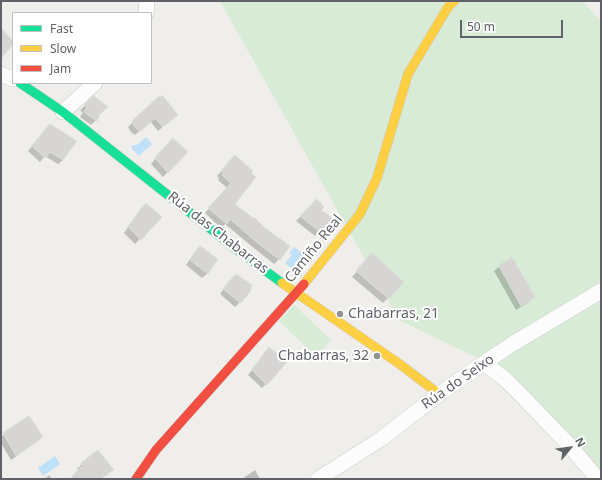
<!DOCTYPE html>
<meta charset="utf-8">
<style>
body{margin:0}
#map{position:relative;width:602px;height:480px;overflow:hidden;background:#efeeea;font-family:"Noto Sans",sans-serif}
canvas{display:block}
.frame{position:absolute;inset:0;border:2px solid #5f6368;pointer-events:none}
.legend{position:absolute;left:12px;top:12px;width:140px;height:72px;box-sizing:border-box;background:#fff;border:1px solid #bfc1c3;margin:0;padding:5px 7px;list-style:none;font-size:12px;color:#5f6368}
.legend li{display:flex;align-items:center;gap:8px;height:20px}
.legend b{width:20px;border:1px solid #bfc1c3}
.north{position:absolute;left:550px;top:428px;width:40px;height:40px;-webkit-text-stroke:3px #fff;paint-order:stroke;rotate:61deg;font-size:11px;font-weight:700;line-height:16px;text-align:center;color:#5f6368}
.north::after{content:'';display:block;margin:auto;width:14px;height:18px;background:#5f6368;clip-path:polygon(50% 0,100% 100%,50% 72%,0 100%)}
.scale{position:absolute;left:460px;top:20px;width:103px;height:18px;box-sizing:border-box;border:2px solid #5f6368;border-top:0;padding-left:5px;font-size:12px;line-height:14px;white-space:nowrap;color:#5f6368;-webkit-text-stroke:3px #fff;paint-order:stroke}
</style>
<div id="map">
<canvas width="602" height="480"></canvas>
<div class="frame"></div>
<ul class="legend">
<li><b style="height:5px;background:#16e098"></b>Fast</li>
<li><b style="height:5px;background:#ffcf43"></b>Slow</li>
<li><b style="height:5px;background:#f24e42"></b>Jam</li>
</ul>
<div class="north">N</div>
<div class="scale">50 m</div>
</div>
<script>
const ctx = document.querySelector('canvas').getContext('2d');
ctx.lineJoin = 'round';
function fillPath(path, color) {
  ctx.fillStyle = color;
  ctx.fill(path, 'evenodd');
}
function trace(path, color, width, dash) {
  ctx.strokeStyle = color;
  ctx.lineWidth = width;
  ctx.lineCap = dash ? 'butt' : 'round';
  ctx.setLineDash(dash || []);
  ctx.stroke(path);
}
function write(font, color, halo, rows, align = 'center') {
  ctx.font = font + ' "Noto Sans",sans-serif';
  ctx.lineWidth = 4;
  ctx.setLineDash([]);
  ctx.textBaseline = 'middle';
  ctx.strokeStyle = halo;
  ctx.fillStyle = color;
  for (const [text, x, y, turn = 0] of rows) {
    ctx.save();
    ctx.translate(x, y);
    ctx.rotate((+turn || 0) * Math.PI / 180);
    ctx.textAlign = isNaN(turn) ? turn : align;
    if (halo) ctx.strokeText(text, 0, 0);
    ctx.fillText(text, 0, 0);
    ctx.restore();
  }
}
fillPath(new Path2D(`
 M220,1h362l19,20v451l-105,-105 -97,-47z
 M294,305l37,35 -15,17 -37,-36z`), '#d8ebd6');
fillPath(new Path2D(`
 M146,137l6,7 -13,12 -7,-7v-3l1,-1h4z
 M295,247l10,9 -11,14 -9,-7 7,-8 -3,-2z
 M55,456l5,8 -17,12 -5,-8z`), '#bfe0f9');
fillPath(new Path2D(`
 M95,97l4,18 -3,5 -5,5 -11,-8 3,-4 -3,-3z
 M158,98l14,21 -14,12 -8,-10 -15,14 -4,-3 -3,-5z
 M46,130l17,30 -5,4 -13,-8 -5,6 -12,-11z
 M168,144l19,8 -24,25 -12,-13z
 M231,161l3,43 45,55 -5,5 -25,-20 -24,-20 -4,4 -16,-15 22,-25 -9,-8 1,-2 -2,-2z
 M317,200l3,10 -1,21 -4,5 -19,-15z
 M146,204l15,13 -26,27 -11,-11 17,-24z
 M200,247l17,12 -10,15 -5,4 -16,-13 9,-13z
 M368,259l35,23 -20,21 -31,-26z
 M512,259l22,38 -5,5 -13,8 -22,-39 5,-4z
 M231,280l9,22 -5,5 -15,-13z
 M269,349l-3,35 -4,4 -14,-13z
 M28,417l13,20 -4,5 -26,18 -10,-17v-6z
 M82,464l30,5 -11,10h-30l8,-8 -2,-2z
 M255,470l5,9h-18z
 M49,475l3,4h-7z`), '#0003');
const building = new Path2D(`
 M1,28l12,13v3l-12,15z
 M94,96l14,11 -8,7 -3,7 -13,-9 3,-4 -3,-3z
 M163,96l15,19 -15,12 -8,-9 -15,14 -5,-5 -3,-6 26,-24z
 M50,124l27,17 -14,19 -13,-8 -5,6 -13,-12z
 M173,138l15,14 -20,21 -13,-15z
 M235,155l18,16 -2,2 5,4 -21,27 18,14 1,-1 11,11 25,18 -10,14 -26,-20 -24,-21 -3,5 -19,-16 23,-25 -9,-8 1,-2 -2,-2z
 M317,199l7,8 -3,3 11,8 -12,14 -20,-16z
 M146,203l16,14 -21,23 -13,-13z
 M200,246l18,13 -10,15 -18,-14z
 M372,253l32,29 -15,17 -33,-28z
 M512,257l23,40 -14,9 -22,-40z
 M236,274l16,11 -2,7 -9,11 -18,-14z
 M269,347l18,15 -20,23 -15,-15z
 M29,416l14,21 -27,19 -13,-23z
 M98,450l16,20 -14,9h-30l13,-14 -2,-2z`);
fillPath(building, '#d6d5d3');
trace(building, '#deddd9', 1);
const street = new Path2D(`
 M146,13l1,-12
 M1,74l12,5
 M63,112l32,-29
 M484,363l22,17 15,15 47,49 30,35
 M318,479l63,-40 58,-45 45,-31 30,-20 87,-52`);
const fast = new Path2D(`
 M20,83l43,29 173,137 46,34`);
const slow = new Path2D(`
 M282,283l119,82 38,29
 M304,284l56,-70 17,-36 31,-104 40,-67 6,-6`);
const jam = new Path2D(`
 M136,479l20,-29 148,-166`);
trace(street, '#cbcccc', 16);
trace(fast, '#cacacb', 10);
trace(slow, '#cacacb', 10);
trace(jam, '#cacacb', 10);
trace(street, '#fdfcfc', 15);
trace(fast, '#16e098', 9);
trace(slow, '#ffcf43', 9);
trace(jam, '#f24e42', 9);
for (const [x, y, r, color] of [
 [340,314,4,"#919496"],
 [377,356,4,"#919496"]
]) {
  const dot = new Path2D();
  dot.arc(x, y, r, 0, 2 * Math.PI);
  ctx.fillStyle = color;
  ctx.fill(dot);
  trace(dot, '#fff', 1.5);
}
write('14px', '#5f6368', '#fff', [
 ["Rúa das Chabarras",218,233,38],
 ["Camiño Real",314,249,-51],
 ["Rúa do Seixo",458,382,-35]
]);
write('14px', '#5f6368', '#fff', [
 ["Chabarras, 21",348,314],
 ["Chabarras, 32",369,356,"right"]
], 'left');
</script>
